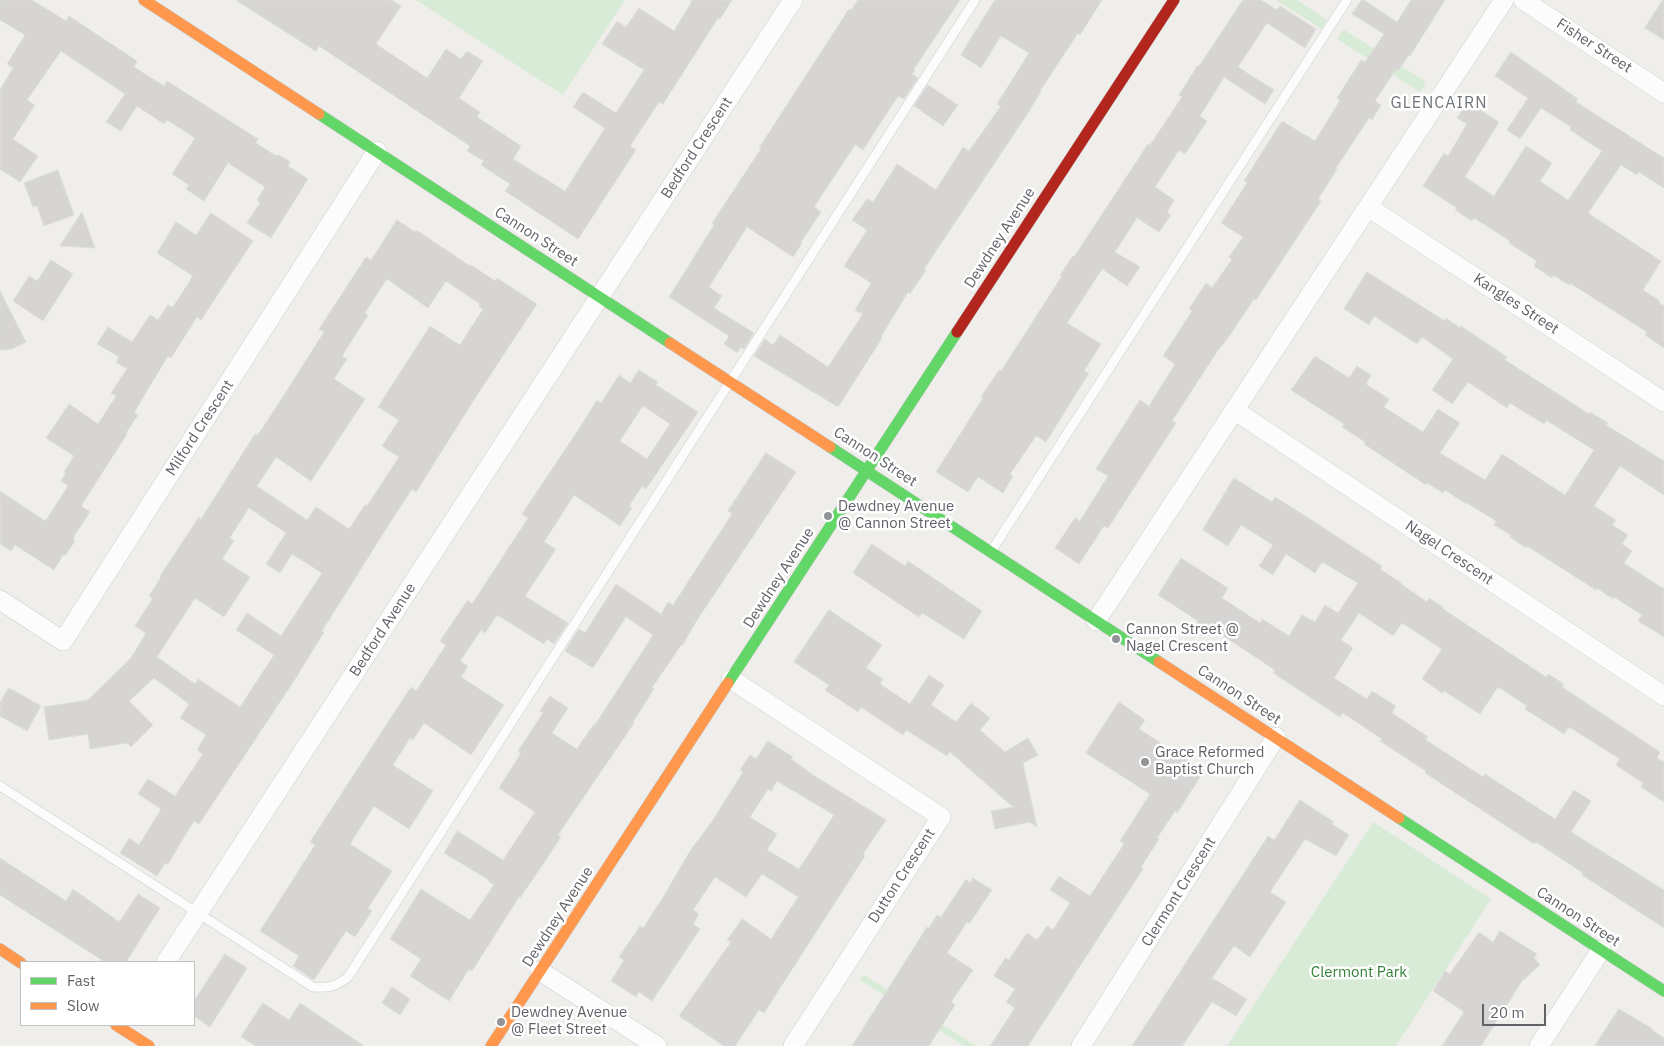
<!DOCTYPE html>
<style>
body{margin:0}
#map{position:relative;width:1664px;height:1046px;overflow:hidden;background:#efeeea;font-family:"IBM Plex Sans",sans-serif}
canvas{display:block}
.legend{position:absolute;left:20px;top:961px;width:175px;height:65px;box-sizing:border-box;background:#fff;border:1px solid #bfc1c3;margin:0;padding:6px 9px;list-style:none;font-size:15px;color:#5f6368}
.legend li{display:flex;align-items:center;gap:10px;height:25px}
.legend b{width:25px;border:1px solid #bfc1c3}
.scale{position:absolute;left:1482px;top:1004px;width:64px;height:22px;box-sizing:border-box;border:2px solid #5f6368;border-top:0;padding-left:6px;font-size:15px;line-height:18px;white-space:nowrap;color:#5f6368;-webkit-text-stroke:4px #fff;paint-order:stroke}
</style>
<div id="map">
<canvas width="1664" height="1046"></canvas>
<ul class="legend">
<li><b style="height:6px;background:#63d668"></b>Fast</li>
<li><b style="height:6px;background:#ff974d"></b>Slow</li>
</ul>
<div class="scale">20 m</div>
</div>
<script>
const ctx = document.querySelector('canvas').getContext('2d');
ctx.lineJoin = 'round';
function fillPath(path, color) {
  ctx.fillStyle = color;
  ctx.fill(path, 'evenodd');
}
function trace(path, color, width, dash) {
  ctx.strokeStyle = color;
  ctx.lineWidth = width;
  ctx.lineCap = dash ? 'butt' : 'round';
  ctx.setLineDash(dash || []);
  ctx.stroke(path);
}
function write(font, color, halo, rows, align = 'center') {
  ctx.font = font + ' "IBM Plex Sans",sans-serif';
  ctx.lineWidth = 5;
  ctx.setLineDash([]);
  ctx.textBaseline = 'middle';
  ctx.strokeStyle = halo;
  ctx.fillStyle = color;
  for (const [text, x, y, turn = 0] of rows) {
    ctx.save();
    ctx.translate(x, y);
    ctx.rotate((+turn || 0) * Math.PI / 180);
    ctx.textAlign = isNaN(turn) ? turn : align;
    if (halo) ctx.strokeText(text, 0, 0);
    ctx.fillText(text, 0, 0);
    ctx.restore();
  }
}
fillPath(new Path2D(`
 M416,0h209l-62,95z
 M1276,0h21l30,20 -5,9z
 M1343,29l83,53 -6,10 -83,-53z
 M1373,822l118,77 -95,147h-169z
 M864,975l112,71h-12l-104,-66z`), '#d8ebd6');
const building = new Path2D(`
 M0,0h32l34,21 3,-5 68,45 -3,6 30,19 3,-5 91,58 -2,4 20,13 3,-1 11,7 -2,4 20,13 -37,59 -24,-15 13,-20 -3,-3 8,-13 -37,-24 -24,38 -18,-12 3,-4 -17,-11 23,-36 -28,-18 -3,4 -27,-18 -16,25 -15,-9 19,-28 -64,-43 -34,49 8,5 -22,34 25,17 -18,26 -20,-13v-79l13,-22 -6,-4 18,-29 -25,-15z
 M236,0h155l10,6 -25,38 51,34 19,-29 15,10 6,-8 16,10 -24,37 21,14 -3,5 44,29 -8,13 52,32 40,-63 -32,-21 10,-15 33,21 28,-43 -42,-26 15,-23 9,6 13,-19 35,23 18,-30 -2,-1h42l-12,19 -2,-1 -55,86 -4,-2 -29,44 6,4 -58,89 -73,-48 5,-7 -29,-19 3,-4 -17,-10 3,-5 -151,-100 -3,5z
 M858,0h102l-46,69 1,1 -3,4 6,4 -14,21 -6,-3 -35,54 -8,-5 -41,62 7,5 -20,30 1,1 -9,14 -46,-30 -38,60 13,9 -8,12 40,25 -10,16 -3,-2 -4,6 -13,-9 5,-8 -60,-39 45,-72 -2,-2 49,-74 -2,-1 90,-139 2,1z
 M995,0h107l-22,35 -2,-2 -38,58 1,1 -15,24 -102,153 2,1 -16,24 -2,-2 -27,45 1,1 -44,69 -84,-51 11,-17 8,6 7,-10 48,32 35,-53 -8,-4 16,-27 -27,-17 23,-36 -15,-10 15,-21 6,3 24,-38 39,26 27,-43 6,4 32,-45 -4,-2 32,-51 -28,-17 -20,32 -20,-13z
 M1243,0h18l16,10 3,-4 36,23 -11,19 -38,-25 -29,44 36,23 -9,14 -41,-27 -24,39 7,5 -22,33 -6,-4 -24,37 19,13 -7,12 4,3 -12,17 -22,-14 -22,34 25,15 -13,19 -25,-17 -35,54 34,21 -17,27 5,2 -43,69 -10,-6 -26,38 3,2 -10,17 -25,-16 -10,15 -32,-20 47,-74 -2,-1 18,-27 2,1 61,-95 -2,-1 13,-19 1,1 74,-113 2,1 32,-48 -3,-2 19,-30 1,1z
 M1362,0h2l33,22 14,-22h34l-35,56 -1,-1 -11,16 -2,-2 -21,32 6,4 -9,15 -3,-2 -33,50 1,1 -19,30 3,2 -65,99 -2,-1 -24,36 -9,12h-1l-48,74 4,2 -68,105 -4,-2 -25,38 -24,-16 20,-30 5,3 28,-45 -12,-7 44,-69 9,6 26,-42 -12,-8 29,-45 -3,-2 17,-26 6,5 20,-29 -3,-2 14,-20 -22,-14 26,-40 -3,-2 38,-60 33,20 25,-41 -3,-2 24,-38 4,2 19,-28 -32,-20z
 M1663,0h1v40l-19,-12z
 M1511,52l67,47 -2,3 88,56v30l-25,-16 -2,3 -16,-10 -33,48 73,48 -18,29 17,11 -1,2 5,3v42l-19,-13 2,-3 -77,-49 -1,2 -16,-10 -1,3 -18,-12 3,-5 -28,-18 1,-2 -36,-23 -2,3 -17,-11 2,-2 -34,-22 21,-33 4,3 19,-32 -10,-6 10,-16 32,20 -34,55 29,19 32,-50 26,17 -12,18 28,19 34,-49 -32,-21 1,-3 -30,-19 -21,31 -13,-9 21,-32 -33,-22z
 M928,85l30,20 -15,21 -29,-20z
 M58,170l16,45 -30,11 -7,-20 -4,1 -9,-24z
 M82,212l13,36 -35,-2z
 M211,213l42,28 -52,79 -4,-3 -26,41 -3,-2 -20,33 -14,24 4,2 -12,18 1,1 -46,72 9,6 -16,24 1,1 -2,3 2,1 -10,15 -2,-1 -9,15 -39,-25 -4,6 -11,-7v-53l45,30 2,-2 21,-33 -7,-5 5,-8 -2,-1 10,-16 -28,-18 23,-34 29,20 18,-28 -5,-3 16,-24 -11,-7 3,-5 -22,-13 11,-17 24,15 18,-27 8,5 10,-15 5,2 20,-31 -36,-23 19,-31 20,13z
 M397,220l18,12 1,-2 54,36 1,-1 24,16 2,-3 40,26 -60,91 -61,97 -4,-3 -21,32 -69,110 2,1 -30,49 -95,143 -5,-3 -26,43 -3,-1 -8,13 -37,-23 9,-15 10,7 22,-36 -23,-15 10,-15 27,17 28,-42 -6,-4 9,-15 -26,-17 9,-14 -35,-26 -25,23 24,24 -22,22 -4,-4 -37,6 -2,-15 -39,6 -5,-33 44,-7 43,-42 15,-25 -11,-7 18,-28 -4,-2 12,-19 -1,-1 39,-59 2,2 54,-85 3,1 21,-32 45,-71 -5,-3 47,-72 5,3zM387,279l41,29 18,-27 34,23 -2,2 5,3 -23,36 -30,-19 -52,81 21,13 -17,26 17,11 -32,49 -2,-1 -16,24 -33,-22 -9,13 -50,-34 19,-29 35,24 54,-82 -31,-20 13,-20 -5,-3 26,-41 -3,-2zM249,508l37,25 -20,31 14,9 12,-19 30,19 -41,63 -34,-23 -11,17 38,25 -34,52 -42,-28 -3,5 -38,-27 38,-59 29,19 26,-40 -28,-18 12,-18 -4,-3z
 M51,260l22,14 -30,47 -30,-20 16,-25 8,5z
 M1367,272l78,49 1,-3 14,10 1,-2 46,31 -2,3 84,54 1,-2 18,11 -2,2 58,36v34l-44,-29 -26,40 22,14 -4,5 16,10 -6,9 10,7 -8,12 40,26v48l-26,-16 4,-6 -28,-18 -1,2 -16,-11 -1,2 -69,-44 -1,2 -16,-11 1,-2 -17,-10 2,-4 -29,-18 -1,1 -21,-14 -2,3 -16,-10 -1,2 -62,-41 1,-2 -23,-15 2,-3 -53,-34 24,-34 34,22 8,-12 14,9 -5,9 23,15 -5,8 39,25 15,-23 22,14 -20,30 45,27 17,-26 63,41 29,-45 -48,-30 -2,4 -34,-21 -3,5 -39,-26 -16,22 -20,-14 21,-31 -31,-22 -5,7 -43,-28 -5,9 -25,-16z
 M0,291l26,51 -14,7 -12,1z
 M639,370l19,12 -2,3 42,27 -52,77 -4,-3 -13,20 3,2 -12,18 -46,-31 -30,47 12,7 -31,47 43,27 -14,21 -7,-5 -3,5 -47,-29 -12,18 -4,-3 -21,31 8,5 -7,11 43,28 -33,50 -47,-32 -11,17 -3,-2 -17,27 40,26 -24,38 -35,-23 -24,38 42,27 -24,37 4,3 -17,26 -9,-6 -32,49 -21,-14 6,-10 -39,-25 55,-86 -5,-3 101,-155 5,4 30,-46 -6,-4 28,-41 4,4 56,-86 -6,-4 55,-82 20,-32 4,3 18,-28 11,8zM643,406l27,18 -23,35 -27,-18z
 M766,453l30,19 -99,148 -15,26 -1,-1 -29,43 2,1 -21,33 1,1 -76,112 3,2 -16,24 -25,37 -1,-1 -47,74 -3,-2 -20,32 -39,-25 11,-17 -31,-20 31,-50 49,31 24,-35 -6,-4 1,-1 -45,-27 13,-22 46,29 32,-48 -36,-24 22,-35 -3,-2 25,-38 -3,-2 10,-15 18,12 -16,25 25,16 17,-25 1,1 58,-90 -27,-18 -33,51 -28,-17 14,-22 6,4 31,-49 45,30 7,-12 5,3 59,-91 -4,-3z
 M1234,478l38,24 3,-5 38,24 69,45 -2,3 21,14v1l26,18 2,-4 14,9v2l103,68 2,-3 16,10 -2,3 98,65 -3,6 7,4v40l-23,-15 2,-4 -27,-18 4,-6 -51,-32 -5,7 -39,-25 2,-3 -29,-19 -18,27 -36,-23 -2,2 -20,-14 20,-30 -40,-26 -9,13 -34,-23 -18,27 12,8 -19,30 33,21 5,-8 24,15 -4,7 36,24 -2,3 57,37 2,-3 70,45 19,-29 17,11 -20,31 93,58v38l-82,-53 1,-2 -47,-31 -2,2 -109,-71 1,-2 -46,-30 2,-2 -39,-26 -3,4 -67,-44 2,-3 -59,-39 -2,3 -18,-11 2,-2 -40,-26 23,-37 47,30 -6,10 38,25 2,-4 27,17 13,-21 13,7 10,-17 13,8 20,-30 -36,-21 -7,11 -29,-19 -13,21 -14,-9 14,-21 -32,-20 -13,21 -25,-16z
 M872,544l33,22 3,-5 74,50 -18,28 -42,-26 -3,4 -66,-44z
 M829,610l53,35 -16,23 17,11 -3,5 30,20 19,-29 15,10 -13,20 25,17 15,-19 19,15 -10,12 25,22 23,-14 10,17 -15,8 14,64 -7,-5 -35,7 -4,-18 22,-4 -63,-55 -3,4 -41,-26 -3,5 -42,-28 -3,5 -33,-22 4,-5 -35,-23z
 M9,688l32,18 -14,25 -27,-15v-13z
 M1119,702l26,18 -6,9 65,42 -27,42 -2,-2 -18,27 2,1 -18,28 2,2 -115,177h-38l25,-38 -9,-6 9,-13 -21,-13 11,-18 4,2 18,-27 10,7 10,-14 6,4 17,-27 -20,-13 9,-14 31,20 34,-52 -4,-3 30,-47 -64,-41z
 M768,741l25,16 -2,2 22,16 73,45 -23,34 2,2 -101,157 -5,-3 -24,36h-11l-45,-30 52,-74 -4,-2 15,-21 29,20 27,-42 -36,-23 -16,23 -31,-20 -22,33 6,4 -6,10 7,5 -48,72 -13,-9 -3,5 -25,-16 13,-21 -5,-3 21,-31 3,2 19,-29 28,-48 23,-31 30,-48 -3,-2 10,-15 6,4zM777,781l57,34 -35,54 -32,-19 10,-16 -27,-17 18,-28 3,2z
 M1300,800l34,22 -2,2 17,11 -13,21 -31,-17 -35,53 16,10 -36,55 -16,-11 -22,32 35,21 -11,17 -24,-14 -30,44h-50l136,-210 6,4z
 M0,858l66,43 7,-12 45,32h2l18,-27 22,14 -34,54h-21l-105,-67z
 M973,878l19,12 -23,34 -2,-2 -20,31 26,17 -22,32 4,3 -26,41h-77l75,-119 2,1 8,-13 4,2 25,-38 4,4z
 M1500,931l37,23 -3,4 6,7 -18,16 -41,65h-39l22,-34 -31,-21 12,-20 5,3 29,-42 14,10z
 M225,954l22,14 -37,59 -16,-11v-15z
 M392,987l18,12 -10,16 -18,-12z
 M263,1003l26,17 11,-17 64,43h-108l-15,-9z
 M1619,1009l34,20 -1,1 12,8v8h-69z`);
fillPath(building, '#d6d5d3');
trace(building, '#deddd9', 1);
const lane = new Path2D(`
 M992,550l355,-550
 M0,786l313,201c16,1 22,0 35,-10l627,-977`);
const street = new Path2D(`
 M1523,0l141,93
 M1368,207l296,195
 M1234,410l430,286
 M0,600l63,41 314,-490
 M1096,621l408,-621
 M731,679l210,138 -148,229
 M166,962l627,-962
 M540,971l117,75
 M1081,1046l195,-309
 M1539,1046l62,-96`);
const fast = new Path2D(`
 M319,114l351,229
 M830,447l329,215
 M728,683l229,-351
 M1399,818l265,173`);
const slow = new Path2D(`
 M144,0l175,114
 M670,343l160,104
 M1159,662l240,156
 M0,949l21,14
 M116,1025l33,21
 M491,1046l237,-363`);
const jam = new Path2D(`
 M957,332l217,-332`);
trace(lane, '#cbcccc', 10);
trace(street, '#cbcccc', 20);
trace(fast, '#cacacb', 12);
trace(slow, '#cacacb', 12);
trace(jam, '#cacacb', 12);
trace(lane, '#fdfcfc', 9);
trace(street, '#fdfcfc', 19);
trace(fast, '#63d668', 11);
trace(slow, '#ff974d', 11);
trace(jam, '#b3261e', 11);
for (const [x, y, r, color] of [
 [828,516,5,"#919496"],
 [1116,639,5,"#919496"],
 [1145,762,5,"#919496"],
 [501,1022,5,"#919496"]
]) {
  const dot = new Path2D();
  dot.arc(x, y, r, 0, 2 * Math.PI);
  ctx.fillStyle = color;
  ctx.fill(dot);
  trace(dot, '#fff', 2);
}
write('15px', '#5f6368', '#fff', [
 ["Fisher Street",1594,46,33],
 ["Bedford Crescent",697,148,-57],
 ["Cannon Street",536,237,33],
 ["Dewdney Avenue",1000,238,-57],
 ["Kangles Street",1516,304,33],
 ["Milford Crescent",200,428,-57],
 ["Cannon Street",875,457,33],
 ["Nagel Crescent",1449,553,34],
 ["Dewdney Avenue",779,578,-57],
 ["Bedford Avenue",383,630,-57],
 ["Cannon Street",1239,695,33],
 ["Dutton Crescent",902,876,-57],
 ["Clermont Crescent",1179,892,-58],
 ["Dewdney Avenue",558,917,-57],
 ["Cannon Street",1578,917,33]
]);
write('15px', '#5f6368', '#fff', [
 ["Dewdney Avenue",838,507],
 ["@ Cannon Street",838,524],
 ["Cannon Street @",1126,630],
 ["Nagel Crescent",1126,647],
 ["Grace Reformed",1155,753],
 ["Baptist Church",1155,770],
 ["Dewdney Avenue",511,1013],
 ["@ Fleet Street",511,1030]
], 'left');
write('15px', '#348238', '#fff', [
 ["Clermont Park",1359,973]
]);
ctx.letterSpacing = '1px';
write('16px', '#70757a', '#fff', [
 ["GLENCAIRN",1439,103]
]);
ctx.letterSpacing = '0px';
</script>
